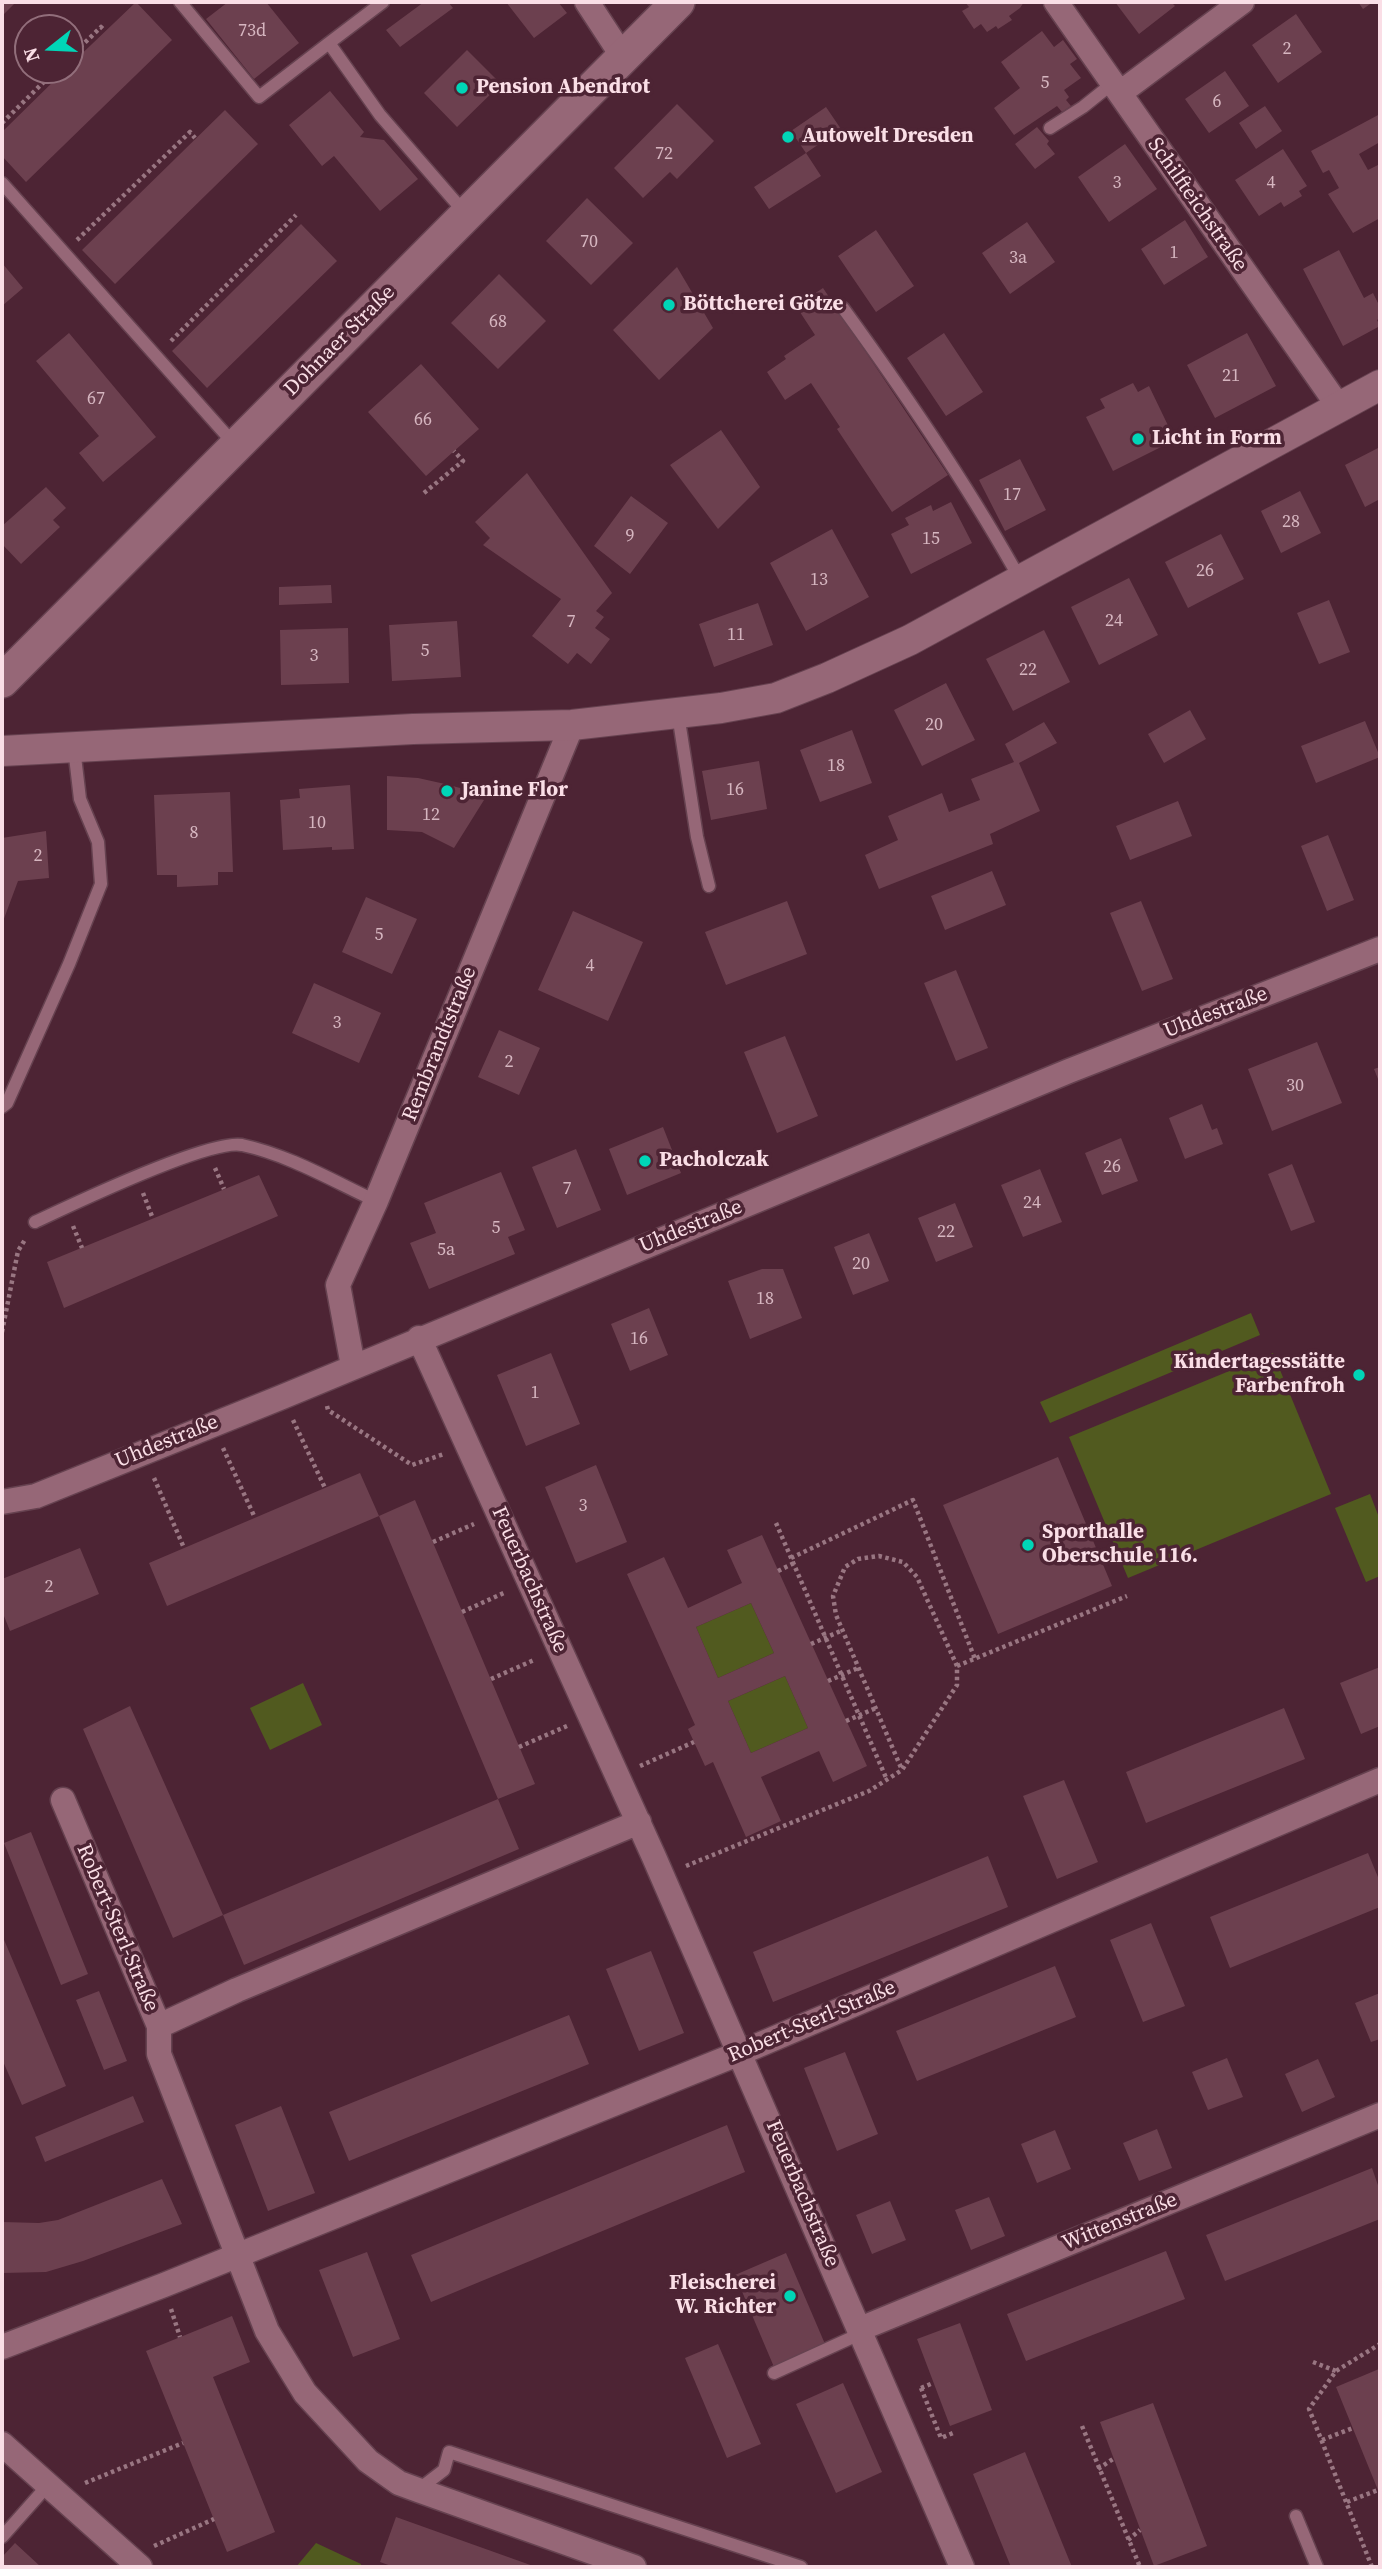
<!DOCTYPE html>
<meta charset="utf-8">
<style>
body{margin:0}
#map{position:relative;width:1382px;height:2569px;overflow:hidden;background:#4d2434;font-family:"Source Serif 4",serif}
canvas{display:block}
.frame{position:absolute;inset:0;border:4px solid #fadee6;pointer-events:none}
.north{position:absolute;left:14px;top:14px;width:70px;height:70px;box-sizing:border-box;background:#4d2434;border:2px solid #926e7b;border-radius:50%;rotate:252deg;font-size:19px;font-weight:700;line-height:28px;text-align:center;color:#fadee6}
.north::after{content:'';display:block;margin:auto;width:24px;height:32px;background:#00d5b7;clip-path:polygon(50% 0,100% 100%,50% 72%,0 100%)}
</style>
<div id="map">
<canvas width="1382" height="2569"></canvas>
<div class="frame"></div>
<div class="north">N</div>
</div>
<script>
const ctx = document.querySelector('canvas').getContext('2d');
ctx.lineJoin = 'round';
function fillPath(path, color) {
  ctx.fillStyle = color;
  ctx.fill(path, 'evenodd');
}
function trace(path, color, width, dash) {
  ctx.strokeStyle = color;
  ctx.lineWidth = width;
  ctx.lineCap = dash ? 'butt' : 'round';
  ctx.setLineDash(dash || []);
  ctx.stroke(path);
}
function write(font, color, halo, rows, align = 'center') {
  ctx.font = font + ' "Source Serif 4",serif';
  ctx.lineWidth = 7;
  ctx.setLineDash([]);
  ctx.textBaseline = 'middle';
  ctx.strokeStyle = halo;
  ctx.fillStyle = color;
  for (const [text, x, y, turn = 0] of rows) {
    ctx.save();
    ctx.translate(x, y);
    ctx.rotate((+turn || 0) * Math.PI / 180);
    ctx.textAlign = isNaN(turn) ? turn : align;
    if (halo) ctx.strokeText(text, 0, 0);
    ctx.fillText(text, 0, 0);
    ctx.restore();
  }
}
fillPath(new Path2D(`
 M1251,1313l9,22 -210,88 -10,-21z
 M1273,1353l58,141 -203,84 -59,-141z
 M1370,1494l10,26v56l-14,6 -31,-74z
 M751,1603l23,50 -56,25 -22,-51z
 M785,1676l23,52 -57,25 -23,-52z
 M303,1683l19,42 -52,25 -20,-42z
 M316,2543l45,21v3h-65z`), '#515a1f');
fillPath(new Path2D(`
 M2,2h14l-14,14z
 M136,2l36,38 -146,142 -24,-26v-24l63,-62h5v-5z
 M228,2h38l33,41 -45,36 -48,-60z
 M424,2h24l5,6 -53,39 -14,-17z
 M506,2h52l9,11 -33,25z
 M965,2h59l-4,6 -11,8 3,4 -14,9 -2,-3 -9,6 -6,-8 -7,5 -12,-18 7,-4z
 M1115,2h56l4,4 -36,28z
 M1358,2h15l-10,7z
 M1296,14l26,38 -44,31 -26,-38z
 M1042,31l12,16 9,-7 14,19 -7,5 11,14 -17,12 5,7 -3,3 5,6 -9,6 -5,-6 -43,29 -20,-27 26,-20 -19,-26z
 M467,50l34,34 -44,43 -33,-34z
 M1225,71l24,35 -40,27 -24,-34z
 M330,91l34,41 -4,5 24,3 34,39 -38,32 -46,-55 -12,10 -33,-41z
 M677,104l37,37 -37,38 -7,-7 -27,26 -29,-30z
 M1265,106l17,25 -26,18 -17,-26z
 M826,107l15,22 -35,24 -15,-22z
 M225,110l33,34 -143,140 -33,-34z
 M1380,114v28l-21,12 9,16 12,-6v54l-27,15 -25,-39 11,-6 -10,-18 -6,3 -12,-22z
 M1037,127l12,14 -2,3 8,10 -20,15 -20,-25z
 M1125,144l32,45 -48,33 -31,-45z
 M1283,149l24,37 -8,5 3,5 -18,11 -3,-5 -22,14 -24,-36z
 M806,153l15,23 -52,33 -15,-22z
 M587,198l46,45 -42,42 -45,-44z
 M1185,220l23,37 -44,28 -23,-36z
 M1027,222l28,40 -45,32 -28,-41z
 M301,224l36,37 -130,127 -35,-37z
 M876,230l38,56 -38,26 -38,-56z
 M1339,250l25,48 9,-5 7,14v11l-3,2 3,6 -37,20 -40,-77z
 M2,263l21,25 -21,18z
 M677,267l36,61 -54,52 -46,-50z
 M499,274l47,47 -48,48 -47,-46z
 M823,288l125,187 -56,37 -55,-83 3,-2 -29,-44 -26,17 -18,-28 19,-13 -2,-3 31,-21 -19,-29z
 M69,333l87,104 -53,45 -24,-29 20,-17 -63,-75z
 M944,333l39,59 -37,24 -39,-58z
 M1247,333l29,53 -61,32 -28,-53z
 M421,364l58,65 -53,47 -58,-64z
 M1133,383l5,9 11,-6 26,54 -62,31 -27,-54 19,-9 -5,-9z
 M721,430l39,57 -42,42 -48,-64z
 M1380,447v58l-2,-5 -13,7 -20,-42z
 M1020,459l26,51 -41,21 -26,-51z
 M527,473l85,120 -16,18 8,6 -9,11 15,11 -19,25 -14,-11 -9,11 -36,-28 29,-37 -78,-54 7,-7 -15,-16z
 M46,487l20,21 -13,12 7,7 -39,37 -19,-20v-18z
 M1300,491l21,42 -40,20 -20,-42z
 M631,496l37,27 -38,51 -36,-28z
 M951,502l21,41 -61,31 -20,-40 18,-9 -4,-7 26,-13 2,6z
 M832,529l37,68 -63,34 -36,-68z
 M1221,534l23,45 -56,29 -23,-46z
 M1129,578l29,57 -59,30 -28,-58z
 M331,585l1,18 -53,2v-18z
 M1329,600l21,52 -31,12 -22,-51z
 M758,603l15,42 -59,22 -15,-43z
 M457,621l4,56 -69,4 -3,-56z
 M348,628l1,55 -68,2 -1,-55z
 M1044,630l26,52 -57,29 -27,-52z
 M946,683l29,57 -53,26 -28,-56z
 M1190,710l16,29 -42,24 -16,-29z
 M1365,721l15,36 -64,26 -15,-37z
 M1044,722l13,21 -38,20 21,48 -50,23 3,10 -114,45 -14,-34 33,-15 -10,-24 54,-23 7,19 31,-12 -9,-21 43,-17 -9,-18z
 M852,730l20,53 -52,19 -20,-52z
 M759,761l8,48 -56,11 -9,-49z
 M387,776l31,2 27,6 19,5 20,11 -30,48 -32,-16 -35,-2z
 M350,785l4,64 -22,1v-3l-49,3 -3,-50 20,-2 -1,-9z
 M230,792l3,80h-15v13l-41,2v-12h-20l-3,-80z
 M1178,801l14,35 -62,24 -14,-34z
 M46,831l3,47 -31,3 -16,43v-86z
 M1328,835l26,65 -27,11 -26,-65z
 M992,871l14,34 -61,25 -14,-34z
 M366,897l51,22 -25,55 -50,-22z
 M787,901l20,53 -81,31 -21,-53z
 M1141,901l32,78 -31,12 -32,-78z
 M573,911l70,31 -35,79 -70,-31z
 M956,970l32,78 -32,13 -32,-78z
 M314,983l67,30 -22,50 -67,-30z
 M499,1030l41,18 -21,47 -41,-18z
 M785,1036l33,80 -41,17 -33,-81z
 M1317,1042l25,61 -70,28 -24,-62z
 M1380,1067v17l-6,-15z
 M1202,1104l10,26 5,-2 6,16 -38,15 -16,-41z
 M663,1127l18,46 -54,22 -18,-46z
 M1121,1138l17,43 -36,14 -17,-42z
 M576,1149l25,61 -44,18 -25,-61z
 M1292,1164l23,58 -24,9 -23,-57z
 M1040,1169l22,53 -39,15 -22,-52z
 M501,1172l24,58 -17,7 7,17 -86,35 -19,-46 26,-10 -12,-30z
 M259,1175l19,41 -214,92 -17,-46z
 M955,1203l18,44 -37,15 -18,-44z
 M869,1233l20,48 -36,14 -19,-48z
 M762,1269h21l19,49 -52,21 -22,-58z
 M649,1308l19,47 -38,16 -19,-47z
 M551,1353l29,71 -54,22 -29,-71z
 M1058,1457l54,129 -114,48 -55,-129z
 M596,1465l31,77 -51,21 -31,-76z
 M360,1473l19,43 -212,90 -18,-43z
 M415,1500l120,284 -37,15 -119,-283z
 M762,1535l105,231 -34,16 -14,-31 -58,26 20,44 -35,16 -33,-75 -8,4 -11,-24 -6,-13 7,-4 -68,-151 37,-17 24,51 54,-25 -15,-33zM751,1603l23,50 -56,25 -22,-51zM785,1676l23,52 -57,25 -23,-52z
 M80,1548l19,46 -89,37 -8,-20v-32z
 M1380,1667v59l-19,8 -21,-51z
 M130,1706l93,209 -50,23 -90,-209z
 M1284,1708l21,51 -159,64 -20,-51z
 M1064,1780l34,82 -41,17 -34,-83z
 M498,1799l21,50 -275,116 -21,-50z
 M31,1832l57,142 -27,11 -57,-142z
 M1368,1853l12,29v25l-150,61 -20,-51z
 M988,1856l20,51 -235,95 -20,-50z
 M1151,1923l34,83 -42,16 -33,-82z
 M2,1935l64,151 -44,19 -20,-46z
 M651,1951l33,82 -45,18 -33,-82z
 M1055,1966l21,51 -159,64 -21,-50z
 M99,1991l28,70 -23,9 -28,-70z
 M1380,1993v46l-9,3 -16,-39z
 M569,2015l20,49 -240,97 -20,-49z
 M845,2052l33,82 -41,17 -33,-83z
 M1227,2058l16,39 -35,13 -16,-38z
 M1318,2059l17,38 -33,15 -17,-38z
 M133,2096l11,26 -99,40 -10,-25z
 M281,2106l34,87 -47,18 -33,-86z
 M727,2125l18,47 -314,130 -20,-47z
 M1157,2129l15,39 -33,13 -16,-38z
 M1055,2130l16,39 -34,14 -16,-39z
 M1372,2168l8,23v28l-155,62 -19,-46z
 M162,2179l20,45 -99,37 -37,11 -44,1v-51l37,1 19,-3z
 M989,2197l16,39 -34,14 -16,-40z
 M890,2201l16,39 -34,14 -16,-39z
 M1166,2251l19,48 -159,62 -19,-47z
 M367,2252l33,87 -47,18 -34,-87z
 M786,2253l39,91 -51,23 -39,-92z
 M232,2316l18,46 -37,15 62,155 -48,20 -81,-201z
 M960,2323l32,87 -42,16 -33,-87z
 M718,2344l43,100 -34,14 -42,-100z
 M1379,2369l1,2v124l-44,-108z
 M843,2383l39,89 -46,21 -40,-89z
 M1153,2403l54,143 -53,20 -54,-144z
 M1025,2452l47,115h-61l-38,-93z
 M396,2517l140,50h-142l-14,-5z
 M15,2543l26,24h-39v-10z`), '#6c404f');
const service = new Path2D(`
 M180,2l79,95 70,-54 51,72 85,98
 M329,43l54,-41
 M1050,128l33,-21 30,-24
 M2,183l234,263
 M843,308c64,88 125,177 178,273
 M678,714l19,123 12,49
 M2,1107l5,-4 62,-139 32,-80 -3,-42 -18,-43 -6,-51
 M35,1222c36,-17 174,-83 207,-77 47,10 91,36 134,56
 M774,2373l88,-40
 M418,2490l26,-20 5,-18 352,115
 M1296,2516l21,51
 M2,2537l46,-52`);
const minor = new Path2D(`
 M587,2l36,55
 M1056,2l283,405
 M1120,93l122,-91
 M419,1338l235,519 308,710
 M353,1366l-15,-81 38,-84 196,-476
 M2,1502l34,-6 246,-99 787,-326 311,-122
 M63,1800l96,226v28l108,277 38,62 63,68 31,22 19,7 216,77
 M159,2026l78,-36 402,-168
 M860,2329l520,-214
 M2,2347l162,-62 576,-232 640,-273
 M2,2444l138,123`);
const tertiary = new Path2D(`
 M2,751l411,-22 159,-4 149,-17 55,-10 51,-20 83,-38 470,-255`);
const secondary = new Path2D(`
 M2,681l676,-679`);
trace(service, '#664250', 15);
trace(minor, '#664250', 27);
trace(tertiary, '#664250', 32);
trace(secondary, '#664250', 36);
trace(new Path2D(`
 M70,57l31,-30 4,4
 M2,123l54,-53
 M77,240l113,-108 5,6
 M171,341l125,-126
 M424,493l39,-32 -9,-10
 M215,1168l9,21
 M143,1193l10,26
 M73,1226l9,22
 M2,1332l16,-81 8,-13
 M327,1406l1,4 84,55 32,-11
 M293,1420l32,68
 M223,1448l32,70
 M154,1478l30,70
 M776,1523l111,257
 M433,1542l41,-18
 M791,1558l122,-58 62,159
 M778,1571l16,-8
 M462,1612l44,-20
 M811,1644l32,-14
 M957,1666l170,-70
 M491,1679l43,-19
 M828,1681l30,-13
 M846,1721l30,-13
 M519,1747l48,-21
 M640,1766l54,-24
 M686,1866l183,-75 33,-21 55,-85v-19l-40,-89 -14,-15 -24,-6 -21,3 -13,8 -12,29 3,19 66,155
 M171,2309l9,28
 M1313,2362l23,9
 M921,2388l20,50 12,-5
 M921,2388l12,-5
 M1082,2426l58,141
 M1322,2440l31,-12
 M1098,2469l15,-10
 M85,2483l98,-40
 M1347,2502l31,-12
 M1128,2540l12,-10
 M154,2546l60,-27
 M1372,2567l-63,-158 27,-38 44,-27`), '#997682', 4.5, [3.5, 3.5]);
trace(service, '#966777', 12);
trace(minor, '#966777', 24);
trace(tertiary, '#966777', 30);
trace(secondary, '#966777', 33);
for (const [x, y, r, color] of [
 [462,88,7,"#00d5b7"],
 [788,137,7,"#00d5b7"],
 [669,305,7,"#00d5b7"],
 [1138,439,7,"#00d5b7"],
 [447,791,7,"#00d5b7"],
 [645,1161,7,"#00d5b7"],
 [1359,1375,7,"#00d5b7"],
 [1028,1545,7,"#00d5b7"],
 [790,2296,7,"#00d5b7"]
]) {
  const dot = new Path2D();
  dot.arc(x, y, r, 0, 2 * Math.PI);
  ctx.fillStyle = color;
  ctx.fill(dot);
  trace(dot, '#4d2434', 2.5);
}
write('18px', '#d6b6c0', null, [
 ["73d",252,31],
 ["2",1287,49],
 ["5",1045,83],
 ["6",1217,102],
 ["72",664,154],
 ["3",1117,183],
 ["4",1271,183],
 ["70",589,242],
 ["1",1174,253],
 ["3a",1018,258],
 ["68",498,322],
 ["21",1231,376],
 ["67",96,399],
 ["66",423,420],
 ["17",1012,495],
 ["28",1291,522],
 ["9",630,536],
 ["15",931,539],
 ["26",1205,571],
 ["13",819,580],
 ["24",1114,621],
 ["7",571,622],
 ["11",736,635],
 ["5",425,651],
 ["3",314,656],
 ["22",1028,670],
 ["20",934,725],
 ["18",836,766],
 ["16",735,790],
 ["12",431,815],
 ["10",317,823],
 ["8",194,833],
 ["2",38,856],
 ["5",379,935],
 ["4",590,966],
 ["3",337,1023],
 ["2",509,1062],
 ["30",1295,1086],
 ["26",1112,1167],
 ["7",567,1189],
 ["24",1032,1203],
 ["5",496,1228],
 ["22",946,1232],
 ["5a",446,1250],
 ["20",861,1264],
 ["18",765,1299],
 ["16",639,1339],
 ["1",535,1393],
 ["3",583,1506],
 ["2",49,1587]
]);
write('bold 21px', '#fadee6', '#4d2434', [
 ["Pension Abendrot",476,88],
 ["Autowelt Dresden",802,137],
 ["Böttcherei Götze",683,305],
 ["Licht in Form",1152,439],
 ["Janine Flor",461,791],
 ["Pacholczak",659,1161],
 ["Kindertagesstätte",1345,1363,"right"],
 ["Farbenfroh",1345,1387,"right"],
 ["Sporthalle",1042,1533],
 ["Oberschule 116.",1042,1557],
 ["Fleischerei",776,2284,"right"],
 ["W. Richter",776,2308,"right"]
], 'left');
write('21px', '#fadee6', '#4d2434', [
 ["Schilfteichstraße",1197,205,55],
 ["Dohnaer Straße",340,341,-45],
 ["Uhdestraße",1216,1013,-21],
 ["Rembrandtstraße",440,1044,-68],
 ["Uhdestraße",691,1227,-22],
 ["Uhdestraße",167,1442,-22],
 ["Feuerbachstraße",529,1580,66],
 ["Robert-Sterl-Straße",117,1928,67],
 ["Robert-Sterl-Straße",812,2022,-23],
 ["Feuerbachstraße",802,2194,67],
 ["Wittenstraße",1120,2222,-22]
]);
</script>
